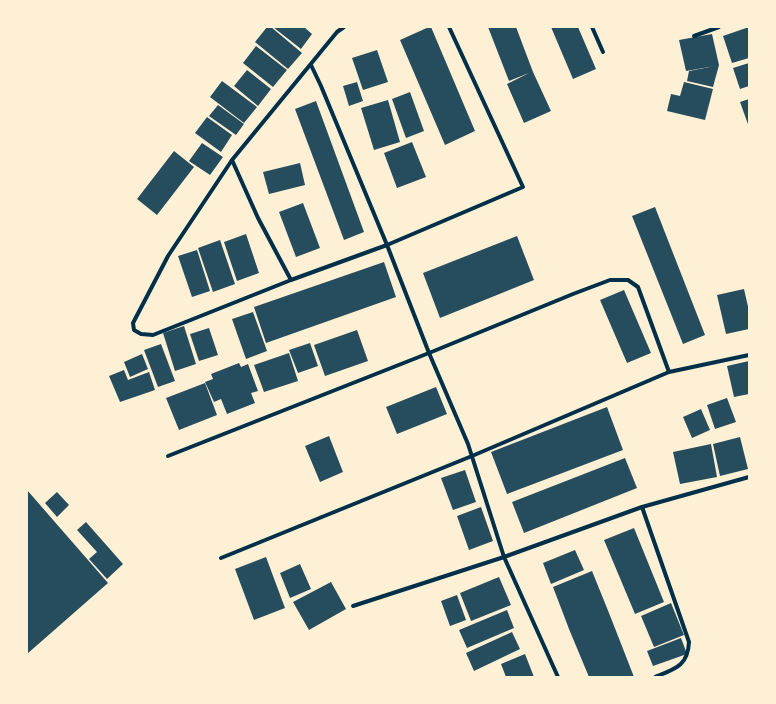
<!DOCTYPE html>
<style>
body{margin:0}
#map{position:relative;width:776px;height:704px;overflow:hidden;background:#fdf0d5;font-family:Poppins,sans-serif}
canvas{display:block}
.frame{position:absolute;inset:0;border:28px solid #fdf0d5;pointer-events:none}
</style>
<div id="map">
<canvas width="776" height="704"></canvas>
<div class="frame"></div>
</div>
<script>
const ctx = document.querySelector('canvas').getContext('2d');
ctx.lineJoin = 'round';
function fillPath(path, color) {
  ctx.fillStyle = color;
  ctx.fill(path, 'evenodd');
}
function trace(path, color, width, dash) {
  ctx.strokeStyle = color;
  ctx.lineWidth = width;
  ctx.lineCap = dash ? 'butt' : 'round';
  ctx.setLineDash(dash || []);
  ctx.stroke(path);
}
fillPath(new Path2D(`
 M267,27h4l31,26 -14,16 -33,-27z
 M273,27h31l8,7 -11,15z
 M429,27h2l44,104 -30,14 -45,-105z
 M488,27h28l17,45 18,39 -27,12 -17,-39 22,-11 -20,8z
 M551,27h27l18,42 -23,10z
 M749,27v31l-17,5 -9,-27z
 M712,34l7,31 -6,22 -26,-6 2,-10 26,-5 -29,5 -7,-31z
 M256,46l31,24 -14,17 -30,-24z
 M377,50l11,32 -25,8 -11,-32z
 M749,63v23l-9,3 -7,-21z
 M247,70l24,19 -13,17 -24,-20z
 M222,81l35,26 -13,16 -34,-26z
 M357,82l6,19 -14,5 -6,-20z
 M684,82l29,7 -8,31 -38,-9 4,-17 9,2z
 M410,92l14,39 -18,7 -14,-39z
 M749,99v28l-9,-25z
 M388,100l12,42 -26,8 -13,-42z
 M316,101l48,131 -20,8 -49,-131z
 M218,105l26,19 -8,11 -27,-19z
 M207,117l25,18 -11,17 -26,-19z
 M412,142l14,35 -29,11 -13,-35z
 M202,143l21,14 -13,18 -21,-14z
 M174,151l20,16 -37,48 -20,-16z
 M300,163l5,22 -36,9 -6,-22z
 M303,203l17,45 -24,9 -17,-45z
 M655,207l50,128 -22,9 -51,-128z
 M246,234l13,39 -22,8 -13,-39z
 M517,236l17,44 -94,38 -17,-45z
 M220,240l15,44 -22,8 -15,-44z
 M197,250l13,41 -18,6 -14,-41z
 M384,262l12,35 -130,46 -12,-36z
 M744,289l5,22v18l-23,5 -9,-39z
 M624,290l27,63 -24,10 -27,-63z
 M253,312l14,39 -21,8 -14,-40z
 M184,326l12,38 -21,7 -12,-38z
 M209,328l9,27 -19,6 -9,-27z
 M357,330l11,31 -43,15 -11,-31z
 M310,343l8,23 -20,7 -9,-23z
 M161,344l14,37 -17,6 -14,-37z
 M289,353l9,28 -34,11 -10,-27z
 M142,354l6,15 -18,8 -6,-15z
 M749,361v33l-15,3 -7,-31z
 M239,363l2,4 7,-3 10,27 -7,2 4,10 -28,11 -6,-15 -7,3 -9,-20 8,-3 -2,-5z
 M124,370l4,10 21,-8 6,18 -35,12 -11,-26z
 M205,383l12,32 -38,15 -13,-32z
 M436,387l11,27 -50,20 -11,-27z
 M727,398l9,24 -21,7 -8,-24z
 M607,407l16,43 -116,44 -16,-42z
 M701,409l9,21 -18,8 -9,-21z
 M329,436l14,36 -23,10 -15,-36z
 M740,437l8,32 -28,7 -7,-32z
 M711,444l6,33 -37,7 -7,-32z
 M625,458l12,30 -113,45 -12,-31z
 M465,470l11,32 -23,8 -12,-32z
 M27,490l81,93 -81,71z
 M57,492l12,13 -12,12 -12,-14z
 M481,507l12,34 -24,9 -12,-34z
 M86,522l37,42 -16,15 -18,-20 8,-7 -20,-22z
 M634,528l30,74 -29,12 -31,-74z
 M575,550l9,20 -33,14 -8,-21z
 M266,557l19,51 -31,12 -19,-51z
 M300,564l11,25 -21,9 -10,-25z
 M592,571l17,42 25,64h-45l-20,-48 -16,-42z
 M499,577l12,28 -40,16 -11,-28z
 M331,582l15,27 -37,21 -16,-28z
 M457,595l9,25 -16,6 -9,-25z
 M671,603l13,32 -30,12 -13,-31z
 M507,610l7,18 -47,20 -8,-18z
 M512,632l8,17 -46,22 -8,-18z
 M681,638l6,16 -34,12 -6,-15z
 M525,654l9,23h-28l-5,-13z`), '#264d5e');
trace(new Path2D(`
 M344,27l-7,5 -105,128 -64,96 -35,67 1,7 7,4 12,1 138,-55 96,-35 136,-58 -74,-160
 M592,27l11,25
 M694,36l25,-9
 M311,65l10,21 66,159 42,108 39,91 36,113 54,120
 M232,160l26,58 33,62
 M168,456l261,-103 144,-59 37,-14h18l10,7 31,85
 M642,507l47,135c-1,24 -14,27 -34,35
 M221,558l251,-102 197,-84 80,-17
 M353,606l151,-49 138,-50 107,-30`), '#003049', 4);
</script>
